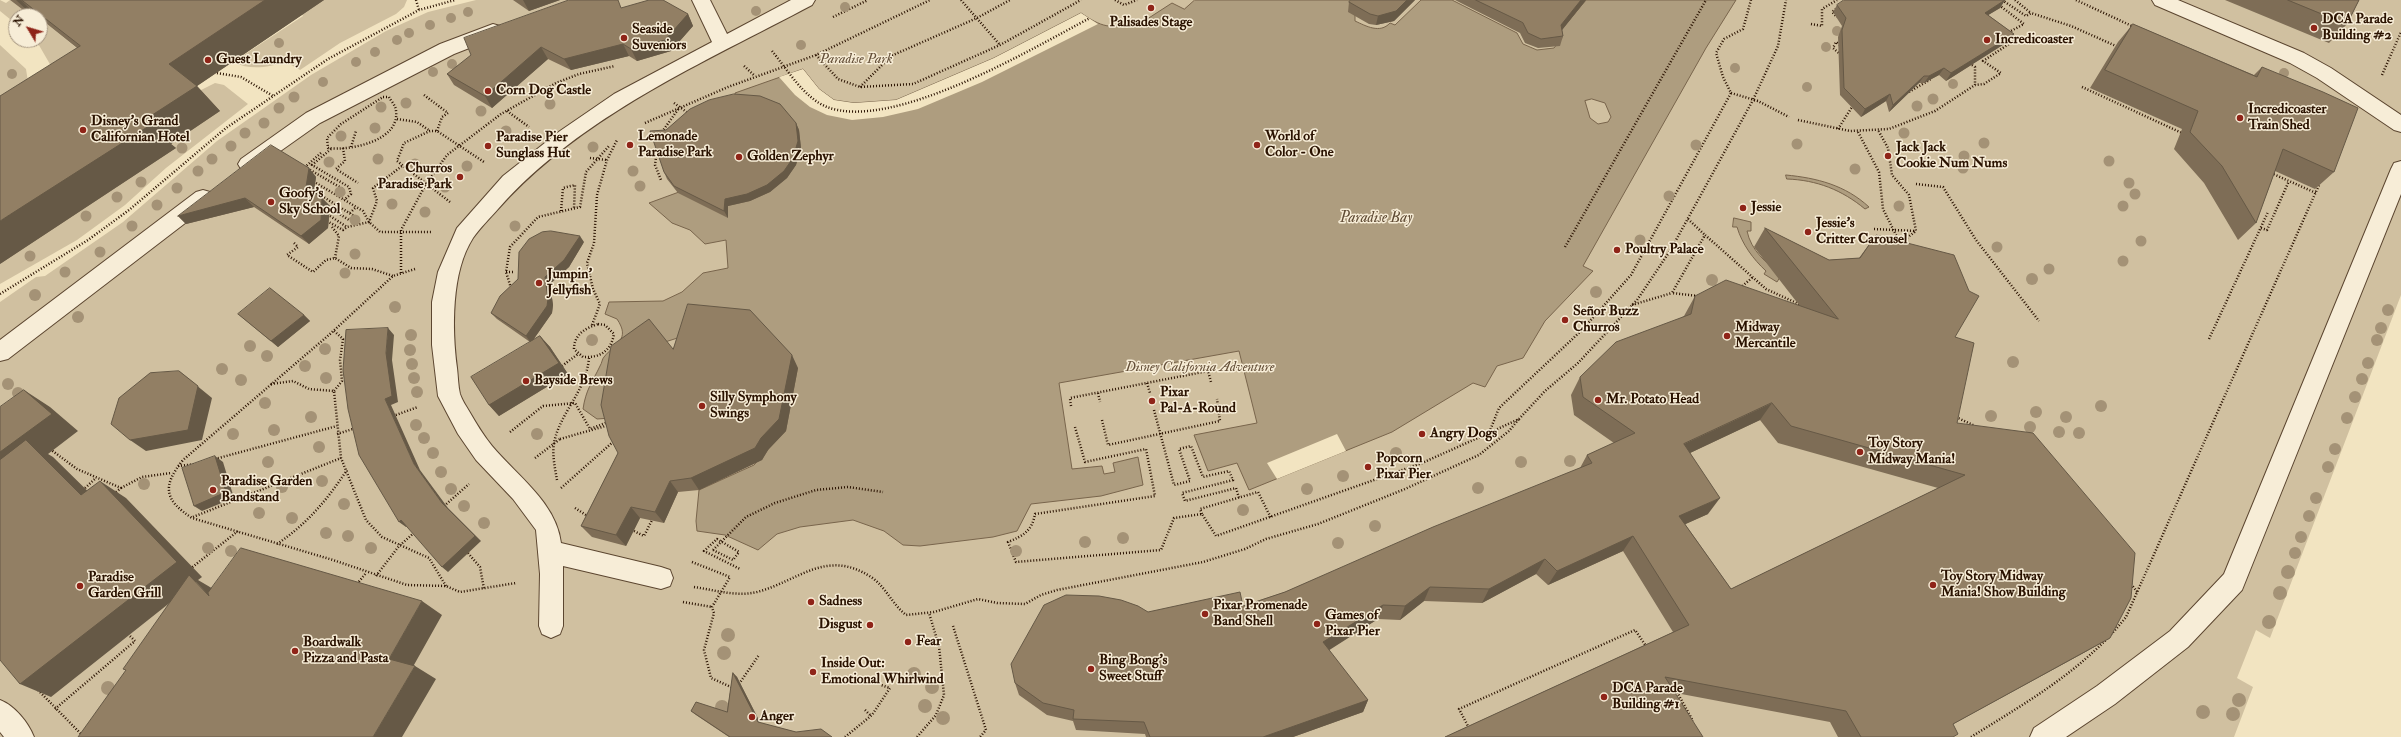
<!DOCTYPE html>
<meta charset="utf-8">
<style>
body{margin:0}
#map{position:relative;width:2401px;height:737px;overflow:hidden;background:#f2e4c1;font-family:"IM FELL Double Pica",serif}
canvas{display:block}
.north{position:absolute;left:8px;top:8px;width:40px;height:40px;box-sizing:border-box;background:#f7edd7;border:1px solid #a59581;border-radius:50%;rotate:308deg;font-size:11px;font-weight:700;line-height:16px;text-align:center;color:#2a1200}
.north::after{content:'';display:block;margin:auto;width:14px;height:18px;background:#8f2418;clip-path:polygon(50% 0,100% 100%,50% 72%,0 100%)}
</style>
<div id="map">
<canvas width="2401" height="737"></canvas>
<div class="north">N</div>
</div>
<script>
const ctx = document.querySelector('canvas').getContext('2d');
ctx.lineJoin = 'round';
function fillPath(path, color) {
  ctx.fillStyle = color;
  ctx.fill(path, 'evenodd');
}
function trace(path, color, width, dash) {
  ctx.strokeStyle = color;
  ctx.lineWidth = width;
  ctx.lineCap = dash ? 'butt' : 'round';
  ctx.setLineDash(dash || []);
  ctx.stroke(path);
}
function write(font, color, halo, rows, align = 'center') {
  ctx.font = font + ' "IM FELL Double Pica",serif';
  ctx.lineWidth = 3;
  ctx.setLineDash([]);
  ctx.textBaseline = 'middle';
  ctx.strokeStyle = halo;
  ctx.fillStyle = color;
  for (const [text, x, y, turn = 0] of rows) {
    ctx.save();
    ctx.translate(x, y);
    ctx.rotate((+turn || 0) * Math.PI / 180);
    ctx.textAlign = isNaN(turn) ? turn : align;
    if (halo) ctx.strokeText(text, 0, 0);
    ctx.fillText(text, 0, 0);
    ctx.restore();
  }
}
fillPath(new Path2D(`
 M0,0l6,3 4,-3 21,16h-15v8l-16,-13z
 M323,0h84l-3,7 -8,7 -56,29 -40,27 -14,-8c-19,5 -34,9 -53,0l70,-46 -1,-2z
 M476,0h1925v295l-131,343 -14,-8 -19,48 16,9 -19,50h-2234v-435l36,-25 9,-1 78,-54 94,-81 94,-66 75,-44 42,-19z
 M42,20l53,43 -44,3 -15,-26h4z
 M0,45l26,24 2,13 -28,34z
 M215,83l9,2 24,19 -82,64 -41,37 -48,35 -77,44v-20l176,-116 -5,-4 49,-33 -28,-22 9,1z`), '#d0c0a0');
const water = new Path2D(`
 M1195,0h160v21c11,5 25,13 35,2l5,2 26,-25h31l65,33 6,11 14,6 17,-2 8,-10 -1,-8 25,-30h150l-30,48 -123,218 10,5 -48,50 -22,37 -26,8 -12,21 -12,-4 -81,49 -143,58 -12,-27 -29,8 -14,-36 63,-12 -18,-72 -180,32 13,86 30,-3 2,8 11,-2 -2,-9 25,-6 5,28 -42,11 -70,8 -14,27 -24,6 -73,9 -17,-1 -19,-14 -31,-11 -53,7 -23,7 -19,16 -33,-15 -28,-4 -1,-10 3,-31 55,-25 14,-15 -78,-116 -25,8 -54,76 -14,1 -14,-10c3,-20 9,-26 17,-43 2,-3 2,-7 4,-9 11,-14 27,-17 13,-38l-12,-5 4,-12 54,-1 19,-9 21,-19 25,-5 -2,-28 -21,4 -15,-14 -18,-7 -23,-20 30,-11 57,-82 -1,-17 68,-24 16,20 15,11 20,3 42,-3 98,-42 87,-45c19,13 32,19 54,6l6,4 31,-20 12,6zM1592,99l13,4 6,14 -3,5 -10,2 -8,-6 -5,-17z
 M1786,175c31,3 59,10 83,32l-4,2c-23,-19 -48,-29 -78,-30z
 M1734,218l17,4v9h-4c4,19 19,33 35,43l-5,8 -13,-8 2,-3c-13,-12 -24,-27 -29,-44h-4z`);
fillPath(water, '#ae9d7f');
trace(water, '#79654c', 1);
fillPath(new Path2D(`
 M1081,13l17,11 -116,58 -64,27 -35,8 -31,3 -25,-5 -17,-8 -15,-12 -16,-18 24,-8 16,20 15,11 20,3 42,-3 98,-42z
 M1337,434l9,17 -69,28 -10,-16z`), '#f2e4c1');
const minor = new Path2D(`
 M692,0h18l17,34 64,-34h24l-3,5c-107,57 -232,111 -314,204 -8,9 -18,19 -25,29 -22,34 -21,91 -16,130 1,8 1,18 3,26 2,6 6,12 9,17 7,12 14,24 23,35 25,30 64,56 69,97l100,24 9,3 3,8 -3,8 -9,3 -98,-23v60l-3,8 -9,4 -9,-4 -3,-8 1,-52 -4,-44 -23,-31 -37,-39 -18,-26 -20,-38 -6,-51v-43l6,-30 19,-44 46,-52 57,-45 54,-37 98,-52z
 M2152,0h26l126,53 27,15 70,47v17l-7,-2 -77,-52 -27,-15 -135,-58z
 M493,24l7,2 2,5 -2,5 -46,18 -134,69 -65,46 -7,3 -7,-3 -3,-5 3,-5 65,-46 134,-69z
 M2401,161v33l-159,396 -54,57 -73,57 -49,33h-36l4,-9 63,-42 73,-55 54,-57 167,-405 3,-6z
 M203,190l7,2 3,6 -3,6 -202,155 -8,2v-21l196,-148z
 M0,700c15,6 28,22 34,37h-30l-4,-5z`);
trace(minor, '#5c4630', 2);
trace(new Path2D(`
 M416,0l3,10
 M961,0l39,45
 M1115,0l9,5 13,-5
 M2002,0l24,16 5,-3 40,13 45,20
 M2015,0l16,13
 M2076,0l58,27
 M1999,5l25,19 -15,8
 M1836,9l-4,3 5,5
 M833,17l35,-17
 M1811,24l11,2v-17l15,-9
 M1840,45l-4,-3 -3,6 7,6
 M772,51c15,18 32,47 55,56 66,25 204,-58 263,-89
 M816,55l22,24 22,8 53,-3 87,-39 81,-45
 M1972,65l3,2v18
 M744,66l11,10
 M217,73l24,4 32,19
 M2382,75l19,-43
 M860,87l31,-31 86,-38 33,-18
 M2082,87l100,46
 M1909,92l22,-13
 M1731,93l27,8 31,16
 M424,95l24,18 -6,4 -5,14
 M383,97h6c2,4 7,9 7,14 4,30 -46,40 -68,37l-1,-10 14,-14z
 M1758,101l-5,-1 25,-54 8,-46
 M674,103l14,10
 M507,111l22,16
 M397,119l20,3 13,9
 M1798,120l52,11 39,-2 46,-18 40,-26 9,-1 17,-11 -18,-12 32,-21 -5,-4
 M645,123l83,-36 88,-32 114,-55
 M1838,129l14,-22
 M662,132l17,-24
 M1858,132l21,40 4,37 17,34 16,-12 -7,-36 -17,-20 -4,-27 -10,-18
 M351,147l5,-16
 M343,148l2,13 -9,8 22,14
 M331,149l-19,16 37,22 2,7 -7,6
 M657,150l-2,15 6,15
 M321,153l-16,14 38,22 1,4 -5,4
 M590,158l17,2
 M2271,173l45,20
 M316,183l47,28 6,11 11,10h51
 M1916,184l27,3 33,53 63,81
 M314,191l40,25 -5,4 -19,-12
 M450,202l-53,-41 7,-18 26,-12h7l47,31
 M561,211l2,-23 12,-3 -1,23
 M350,213l6,-6
 M330,216l17,11 22,-5 8,-21 -4,-13 29,-22
 M1688,219l17,16
 M327,221l16,9 4,-3
 M332,227l7,9 -4,22
 M2261,228l6,2 22,-49
 M1874,229l41,2
 M294,243l4,4 -11,8 26,17 13,-12 9,-2 16,10 21,1 21,7
 M1565,247l141,-247
 M415,269l-22,7 -63,58 -147,126c-21,26 -19,40 9,58l141,42 74,25 39,1 14,6 56,-9
 M506,272h7
 M401,273v-43l25,-46 21,-29 54,-41 55,-31 23,-9 36,-8
 M511,288l-5,-16 4,-25 28,-30 42,-10 6,-35 23,-26
 M1740,288l13,-11
 M0,294l88,-54 41,-30 97,-82 102,-69 91,-49 36,-10
 M1698,296l-26,-3 33,-58 61,54 35,16
 M1632,305l40,-12
 M598,324l7,1 9,9c-3,17 -14,24 -31,23l-9,-8c0,-15 12,-21 24,-25z
 M592,325l8,-21 -7,-15 -6,-26 7,-20 3,-48 10,-35 10,-20
 M334,331l9,8 -3,21 2,21 -8,10
 M2209,339l59,-127
 M562,366l16,-12
 M1147,383l3,10
 M271,384l22,-3 16,8 25,2 7,67 25,62 16,17 47,21 17,28
 M1098,393l2,9
 M1071,406l-1,-8 138,-27 3,11
 M1154,410l20,75 16,-4 -11,-32 12,-3 12,31 26,-6 4,9 -51,13 3,8 51,-13 3,10
 M393,416l25,-9
 M1956,417l21,10
 M1102,420l6,25 112,-24 -3,-22
 M1075,427l10,35 61,-13 9,47 -120,18c-3,17 -12,22 -27,28l8,20 145,-12 13,-32 28,-4 14,22 206,-73 67,-30 10,-25 83,-78 49,-55 100,-182 -8,-16 -7,-24 8,-14 19,-10 8,-29
 M510,432l33,-26 32,-3 15,26 18,-7
 M1489,433l30,-14 26,-28 33,-28 59,-63 33,-49 83,-151
 M337,434l19,-6
 M50,449l27,20 44,19 -6,5
 M535,458l25,-19
 M215,459l122,-33
 M178,466l18,-2
 M557,480c-2,-12 -5,-25 -3,-37 6,-31 32,-51 35,-85
 M85,488l11,-10
 M121,488l21,-11 29,-4
 M561,488l53,-47
 M444,506l25,-22
 M575,508l14,9
 M1202,514l-2,-5 58,-17 13,26
 M193,517l148,-59
 M634,531l10,5 8,-16
 M277,544c30,-20 50,-44 70,-74
 M713,550l20,10 6,-8 -22,-13 -13,12 36,18
 M468,553l12,14 4,22
 M692,562l38,15 -18,30 2,6 -10,37 7,28 22,10
 M190,569l48,-38
 M376,576l23,-30 16,-14
 M357,584l9,-11
 M2131,584l7,9
 M694,587c21,3 42,10 63,5 42,-11 69,-44 114,-15 15,10 21,27 35,38l28,-3 44,-13 19,4 28,1 16,-9 16,-5 146,-28 42,-13 21,-10 52,-15 87,-35 74,-34 30,-24 10,-12
 M683,602l29,5
 M953,626l33,104 -6,7
 M739,684l20,-29
 M38,690l46,47
 M1677,692l16,29
 M55,709l80,-68 -8,-8
 M865,710l6,6
 M1469,728l-10,-19 176,-79 11,16
 M845,737l27,-22 18,-27 -9,-3
 M917,737l19,-22 8,-20 -5,-49 -10,-33
 M1971,737c56,-35 113,-67 155,-120l193,-432`), '#2a1200', 2.5, [1, 2]);
fillPath(minor, '#f7edd7');
trace(new Path2D(`
 M560,439l49,-14
 M713,550l33,-33 29,-14 41,-13 32,-3 35,5`), '#2a1200', 2.5, [1, 2]);
ctx.fillStyle = '#a49276';
for (const [x, y, r] of [
 [845,7,5],
 [756,11,5],
 [468,12,5],
 [451,18,5],
 [430,25,5],
 [1837,31,5],
 [409,33,5],
 [397,40,5],
 [279,43,5],
 [801,45,5],
 [1826,47,5],
 [375,52,5],
 [356,62,5],
 [452,64,5],
 [1735,68,5],
 [433,72,5],
 [2284,73,5],
 [12,74,5],
 [323,82,5],
 [1953,84,5],
 [1807,87,5],
 [294,97,5.5],
 [1933,99,5.5],
 [406,103,5.5],
 [550,104,5.5],
 [1917,106,5.5],
 [381,107,5.5],
 [279,108,5.5],
 [481,111,5.5],
 [264,123,5.5],
 [375,128,5.5],
 [506,131,5.5],
 [245,133,5.5],
 [1904,133,5.5],
 [341,136,5.5],
 [1984,143,5.5],
 [1797,144,5.5],
 [1696,145,5.5],
 [231,146,5.5],
 [593,147,5.5],
 [182,148,5.5],
 [1964,156,5.5],
 [212,159,5.5],
 [378,159,5.5],
 [2109,161,5.5],
 [329,162,5.5],
 [415,164,5.5],
 [467,166,5.5],
 [1963,168,5.5],
 [1855,169,5.5],
 [198,171,5.5],
 [633,171,5.5],
 [141,182,5.5],
 [2129,183,5.5],
 [640,186,5.5],
 [445,187,5.5],
 [177,188,5.5],
 [340,192,5.5],
 [2135,194,5.5],
 [1669,196,5.5],
 [117,197,5.5],
 [392,204,5.5],
 [157,205,5.5],
 [1899,206,5.5],
 [2123,206,5.5],
 [425,212,5.5],
 [86,216,5.5],
 [355,220,5.5],
 [132,226,5.5],
 [515,226,5.5],
 [1640,240,5.5],
 [2141,241,5.5],
 [1997,247,5.5],
 [100,252,5.5],
 [355,254,5.5],
 [30,256,5.5],
 [2123,261,5.5],
 [2049,269,5.5],
 [65,272,5.5],
 [345,273,5.5],
 [2032,279,6],
 [1712,280,6],
 [1596,292,6],
 [35,295,6],
 [395,307,6],
 [2388,310,6],
 [78,317,6],
 [2381,328,6],
 [411,335,6],
 [592,340,6],
 [2377,340,6],
 [250,346,6],
 [325,349,6],
 [410,350,6],
 [267,356,6],
 [2013,362,6],
 [2368,363,6],
 [412,364,6],
 [305,366,6],
 [222,369,6],
 [326,378,6],
 [414,378,6],
 [2362,379,6],
 [241,380,6],
 [8,384,6],
 [417,392,6],
 [18,393,6],
 [2355,397,6],
 [265,403,6],
 [2101,406,6],
 [2036,412,6],
 [1991,416,6],
 [311,417,6],
 [2066,417,6],
 [2347,418,6],
 [416,425,6],
 [2030,427,6],
 [274,430,6],
 [2059,432,6],
 [2079,433,6],
 [233,434,6],
 [537,434,6],
 [424,438,6],
 [319,447,6],
 [2335,449,6],
 [433,453,6],
 [1396,453,6],
 [1570,461,6],
 [268,462,6],
 [1521,462,6],
 [2328,467,6],
 [441,472,6],
 [1343,476,6],
 [322,481,6],
 [144,484,6],
 [282,487,6],
 [1478,488,6],
 [451,489,6],
 [1307,489,6],
 [2316,498,6],
 [344,504,6],
 [464,506,6],
 [1243,510,6],
 [259,513,6],
 [2309,516,6],
 [292,518,6],
 [484,523,6],
 [1375,526,6],
 [326,533,6],
 [348,536,6],
 [2301,537,6],
 [1123,538,6],
 [1085,542,6],
 [1338,543,6],
 [208,548,6],
 [371,548,6],
 [231,551,6],
 [1016,551,6],
 [2295,553,6],
 [2288,572,7],
 [2280,593,7],
 [2269,622,7],
 [728,635,7],
 [724,653,7],
 [914,674,7],
 [932,687,7],
 [108,688,7],
 [2239,700,7],
 [925,706,7],
 [722,707,7],
 [2203,712,7],
 [2233,714,7],
 [943,718,7]
]) {
  ctx.beginPath();
  ctx.arc(x, y, r, 0, 2 * Math.PI);
  ctx.fill();
}
fillPath(new Path2D(`
 M10,0h314l-127,86 23,25 -49,33 5,4 -176,116 77,-216 -35,-28 -2,1v-5h-9z
 M513,0h47l-31,11z
 M1351,0h64l-21,21 -18,4 -7,-1 -21,-12 1,-10z
 M1455,0h131l-24,30 1,6 -3,10 -22,2 -13,-5 -5,-10z
 M2005,0l-5,8 -12,7 26,19 -5,7 -63,40 -7,-6 -15,8h-5l-30,29 -3,-11 -25,16 -21,-22 -2,-58 4,-11 -9,-14 4,-7z
 M2225,0h134l-12,24 -18,19z
 M622,8l66,6 5,12 -22,25 -34,10 -8,-5 -58,14 -23,-11 -56,49 -38,-23 -7,-11z
 M2133,24l121,51 8,-8 72,105 -19,17 -40,-18 -19,52 -18,17 -34,-57 -30,-34 8,-20 -92,-41 28,-46z
 M796,123l3,7 2,18 -5,17 -9,13 -17,14 -20,9 -22,5v12l-50,-25 -11,-14 -3,-7z
 M309,168l7,9 -2,15 8,6 8,8 -2,22 -19,16 -55,-37 -68,17 -8,-8z
 M1765,228l64,32 30,-2 17,-23 79,102 2,86 153,215 -23,13 -134,73v13h-115l-8,-15 -154,-29 -231,44 228,-105 -50,-81 -75,34 -12,-11 -54,29 -58,-2 -24,19 -22,-1 -50,31 40,50 -5,12 -70,25h-147l-1,-3 -69,-4 -3,-9 -26,-6 -28,-20 -4,-12 133,-71 95,-6 42,-14 295,-124 7,-13 27,-12 -40,-28 -3,-20 9,-18 104,-61 11,-20 104,9 -45,-58zM1760,420l18,23 160,45 -207,101 -46,-65 23,-10 -18,-61z
 M584,242l-15,25 -19,17 3,21 -1,8 -19,27 7,-4 10,11 18,27 -69,42 -10,-11 41,-63 -33,-23 -6,-6z
 M238,314l66,1 6,6 -32,26z
 M673,349l125,19 -12,63 -18,19 -6,10 -63,30 -21,2 -14,31 -24,-5 -14,28 -34,-9 -11,-11 37,-73z
 M733,673l4,4 23,46 36,9 36,5h-103l-33,-22 -5,-4 36,1z`), '#7e6d56');
fillPath(new Path2D(`
 M16,0h5l16,16h-4z
 M265,0h59l-127,86 23,25 -49,33 5,4 -176,116v-43l146,-102 23,-55z
 M523,0h37l-31,11z
 M1407,0h8l-21,21 -18,4 2,-9z
 M1581,0h5l-28,35 3,-10z
 M2005,0l-5,8 -20,12 5,-7z
 M688,14l5,12 -22,25 -34,10 -6,-12z
 M2014,34l-5,7 -63,40 5,-8z
 M623,44l6,12 -58,14 -7,-11z
 M541,47l7,12 -56,49 -7,-12z
 M1944,68l-5,7 -15,8 5,-7z
 M1924,76l-5,7 -30,29 4,-7z
 M1890,94l-4,7 -25,16 4,-8z
 M796,123l3,7 2,18 -5,17 -9,13 -17,14 -20,9 -22,5v12l-4,-7 1,-12z
 M309,168l7,9 -3,19 -7,-9z
 M245,198l9,9 -68,17 -8,-8z
 M322,198l8,8 -2,22 -19,16 -8,-8z
 M580,236l4,6 -15,25 -19,17 3,21 -1,8 -21,30 -5,-7 19,-59z
 M304,315l6,6 -32,26 -7,-6z
 M388,328l6,7 -2,25 6,42 -7,3 29,65 28,38 33,33 -33,31 -6,-5v-64l-28,-39 -29,-65 1,-46z
 M540,336l10,11 18,27 -69,42 -10,-11z
 M792,355l6,13 -12,63 -18,19 -6,10 -63,30 -8,-12z
 M179,371l33,27 -10,42 -56,11 -16,-11z
 M24,390l26,17 28,24 -30,23 5,3 55,54 -108,-45v-14z
 M1772,403l-12,17 -87,41 11,-17z
 M215,456l8,6 11,36 -32,13 -8,-5z
 M100,481l26,17 76,79 -4,3 17,10 -6,6 -13,-14 -145,115 -31,-13z
 M670,481l8,11 -14,31 -9,-11z
 M1720,498l-12,16 -40,18 11,-16z
 M631,507l9,11 -14,28 -10,-11z
 M401,520l7,6 -2,1 -7,-5z
 M1633,536l-10,15 -75,34 9,-14z
 M1545,559l-9,15 -54,29 7,-14z
 M1430,587l-6,14 -24,19 5,-14z
 M422,601l20,14 -32,57 -21,-13z
 M1383,605l-5,14 -58,37 3,-14z
 M2110,638l-23,13 -154,84 20,-11z
 M415,666l21,13 -34,58h-29z
 M733,673l4,4 25,49 -4,-4z
 M1368,700l-5,12 -70,25h-30z`), '#665946');
const building = new Path2D(`
 M22,0h243l-96,64 28,22 -51,33 6,5 -152,97v-125l80,-50z
 M569,0h49l3,8 28,-8h14l25,14 -23,26 -34,9 -8,-5 -59,15 -23,-12 -56,49 -38,-22 24,-19 -7,-17z
 M1351,0h56l-11,11 -18,5 -8,-2 -21,-12z
 M1476,0h105l-20,25 2,11 -22,3 -13,-6 -5,-10z
 M1844,0h161l-20,13 29,21 -63,39 -7,-5 -15,8h-5l-31,29 -3,-11 -25,15 -21,-21 -2,-58 4,-12 -9,-13z
 M2288,0h71l-12,24z
 M2133,24l124,53 5,-10 61,25 35,16 -24,64 -51,-23 -27,74 -34,-57 -32,-34 8,-21 -93,-41z
 M734,94l26,2 20,8 16,19 2,18 -5,17 -9,13 -17,14 -20,9 -22,5 -1,12 -50,-25 -10,-14 -14,-41 16,-1 24,-21 19,-9z
 M271,145l38,23 -3,19 16,11 -1,22 -20,16 -56,-38 -67,18z
 M1765,228l64,32 31,-2 16,-23 78,20 15,36 10,5 -24,41 19,6 -17,80 76,10 102,120 -4,45 -21,40 -157,86 5,10 -5,3h-92l-15,-26 -181,-34 38,60h-258l244,-112 -56,-89 -76,35 -12,-12 -56,30 -59,-2 -25,19 -22,-1 -60,37 45,58 -105,37h-113l-6,-15 -71,-3 1,-9 -31,-7 -28,-20 -4,-19 33,-59 22,-10 33,1 22,4 17,6 10,6 92,-20 3,14 42,-14 148,-65 159,-64 -5,-8 48,-22 -52,-36 -3,-20 36,-35 75,-28 4,-18 31,-16 112,39zM1772,403l19,23 174,49 -234,114 -52,-73 41,-18 -36,-54z
 M551,231l29,5 -16,24 -19,17 3,22 -1,7 -21,30 -35,-23 9,-17 18,-17 1,-27 10,-13 13,-7z
 M270,288l34,27 -33,26 -33,-27z
 M688,304l62,6 42,45 -13,64 -18,19 -6,10 -64,30 -21,3 -15,31 -24,-5 -15,28 -35,-9 37,-73 -9,-17 -8,-31 10,-59 38,-27 24,30z
 M388,328l-2,25 6,43 -7,3 29,65 28,39 33,33 -33,31 -41,-47 -2,2 -40,-67 -11,-46 -5,-39 3,-40z
 M540,336l19,27 -70,42 -18,-28z
 M179,371l19,15 -10,44 -58,10 -19,-16 8,-26 31,-25z
 M24,390l28,24 -52,38v-45z
 M26,440l55,55 19,-14 77,81 -157,122 -20,-24v-200z
 M215,456l11,36 -32,14 -12,-38z
 M241,548l181,53 -33,58 26,7 -42,71h-295l48,-67 -3,-1 66,-94 20,21 -1,-3z
 M733,673l25,49 38,10 25,-3 11,8h-102l-39,-26 5,-9 31,10z`);
fillPath(building, '#927f64');
trace(building, '#665946', 1);
for (const [x, y, r, color] of [
 [1151,8,4,"#8f2418"],
 [2314,28,4,"#8f2418"],
 [624,38,4,"#8f2418"],
 [1987,40,4,"#8f2418"],
 [208,60,4,"#8f2418"],
 [488,91,4,"#8f2418"],
 [2240,118,4,"#8f2418"],
 [83,130,4,"#8f2418"],
 [630,145,4,"#8f2418"],
 [1257,145,4,"#8f2418"],
 [488,146,4,"#8f2418"],
 [1888,156,4,"#8f2418"],
 [739,157,4,"#8f2418"],
 [460,177,4,"#8f2418"],
 [271,202,4,"#8f2418"],
 [1743,208,4,"#8f2418"],
 [1808,232,4,"#8f2418"],
 [1617,250,4,"#8f2418"],
 [539,283,4,"#8f2418"],
 [1565,320,4,"#8f2418"],
 [1727,336,4,"#8f2418"],
 [526,381,4,"#8f2418"],
 [1598,400,4,"#8f2418"],
 [1152,401,4,"#8f2418"],
 [702,406,4,"#8f2418"],
 [1422,434,4,"#8f2418"],
 [1860,452,4,"#8f2418"],
 [1368,467,4,"#8f2418"],
 [213,490,4,"#8f2418"],
 [1933,585,4,"#8f2418"],
 [80,586,4,"#8f2418"],
 [811,602,4,"#8f2418"],
 [1205,614,4,"#8f2418"],
 [1317,624,4,"#8f2418"],
 [870,625,4,"#8f2418"],
 [908,642,4,"#8f2418"],
 [295,651,4,"#8f2418"],
 [1091,669,4,"#8f2418"],
 [813,672,4,"#8f2418"],
 [1604,697,4,"#8f2418"],
 [752,717,4,"#8f2418"]
]) {
  const dot = new Path2D();
  dot.arc(x, y, r, 0, 2 * Math.PI);
  ctx.fillStyle = color;
  ctx.fill(dot);
  trace(dot, '#f7edd7', 1.5);
}
write('bold 14px', '#2a1200', '#f7edd7', [
 ["DCA Parade",2322,20],
 ["Building #2",2322,36],
 ["Palisades Stage",1151,23,"center"],
 ["Seaside",632,30],
 ["Suveniors",632,46],
 ["Incredicoaster",1995,40],
 ["Guest Laundry",216,60],
 ["Corn Dog Castle",496,91],
 ["Incredicoaster",2248,110],
 ["Train Shed",2248,126],
 ["Disney's Grand",91,122],
 ["Californian Hotel",91,138],
 ["Lemonade",638,137],
 ["Paradise Park",638,153],
 ["World of",1265,137],
 ["Color - One",1265,153],
 ["Paradise Pier",496,138],
 ["Sunglass Hut",496,154],
 ["Jack Jack",1896,148],
 ["Cookie Num Nums",1896,164],
 ["Golden Zephyr",747,157],
 ["Churros",452,169,"right"],
 ["Paradise Park",452,185,"right"],
 ["Goofy's",279,194],
 ["Sky School",279,210],
 ["Jessie",1751,208],
 ["Jessie’s",1816,224],
 ["Critter Carousel",1816,240],
 ["Poultry Palace",1625,250],
 ["Jumpin'",547,275],
 ["Jellyfish",547,291],
 ["Señor Buzz",1573,312],
 ["Churros",1573,328],
 ["Midway",1735,328],
 ["Mercantile",1735,344],
 ["Bayside Brews",534,381],
 ["Pixar",1160,393],
 ["Pal-A-Round",1160,409],
 ["Silly Symphony",710,398],
 ["Swings",710,414],
 ["Mr. Potato Head",1606,400],
 ["Angry Dogs",1430,434],
 ["Toy Story",1868,444],
 ["Midway Mania!",1868,460],
 ["Popcorn",1376,459],
 ["Pixar Pier",1376,475],
 ["Paradise Garden",221,482],
 ["Bandstand",221,498],
 ["Toy Story Midway",1941,577],
 ["Mania! Show Building",1941,593],
 ["Paradise",88,578],
 ["Garden Grill",88,594],
 ["Sadness",819,602],
 ["Pixar Promenade",1213,606],
 ["Band Shell",1213,622],
 ["Games of",1325,616],
 ["Pixar Pier",1325,632],
 ["Disgust",862,625,"right"],
 ["Fear",916,642],
 ["Boardwalk",303,643],
 ["Pizza and Pasta",303,659],
 ["Bing Bong’s",1099,661],
 ["Sweet Stuff",1099,677],
 ["Inside Out:",821,664],
 ["Emotional Whirlwind",821,680],
 ["DCA Parade",1612,689],
 ["Building #1",1612,705],
 ["Anger",760,717]
], 'left');
write('italic 14px', '#644f38', '#f7edd7', [
 ["Paradise Park",856,60],
 ["Disney California Adventure",1200,368]
]);
write('italic 15px', '#5f4a33', '#f7edd7', [
 ["Paradise Bay",1376,219]
]);
</script>
